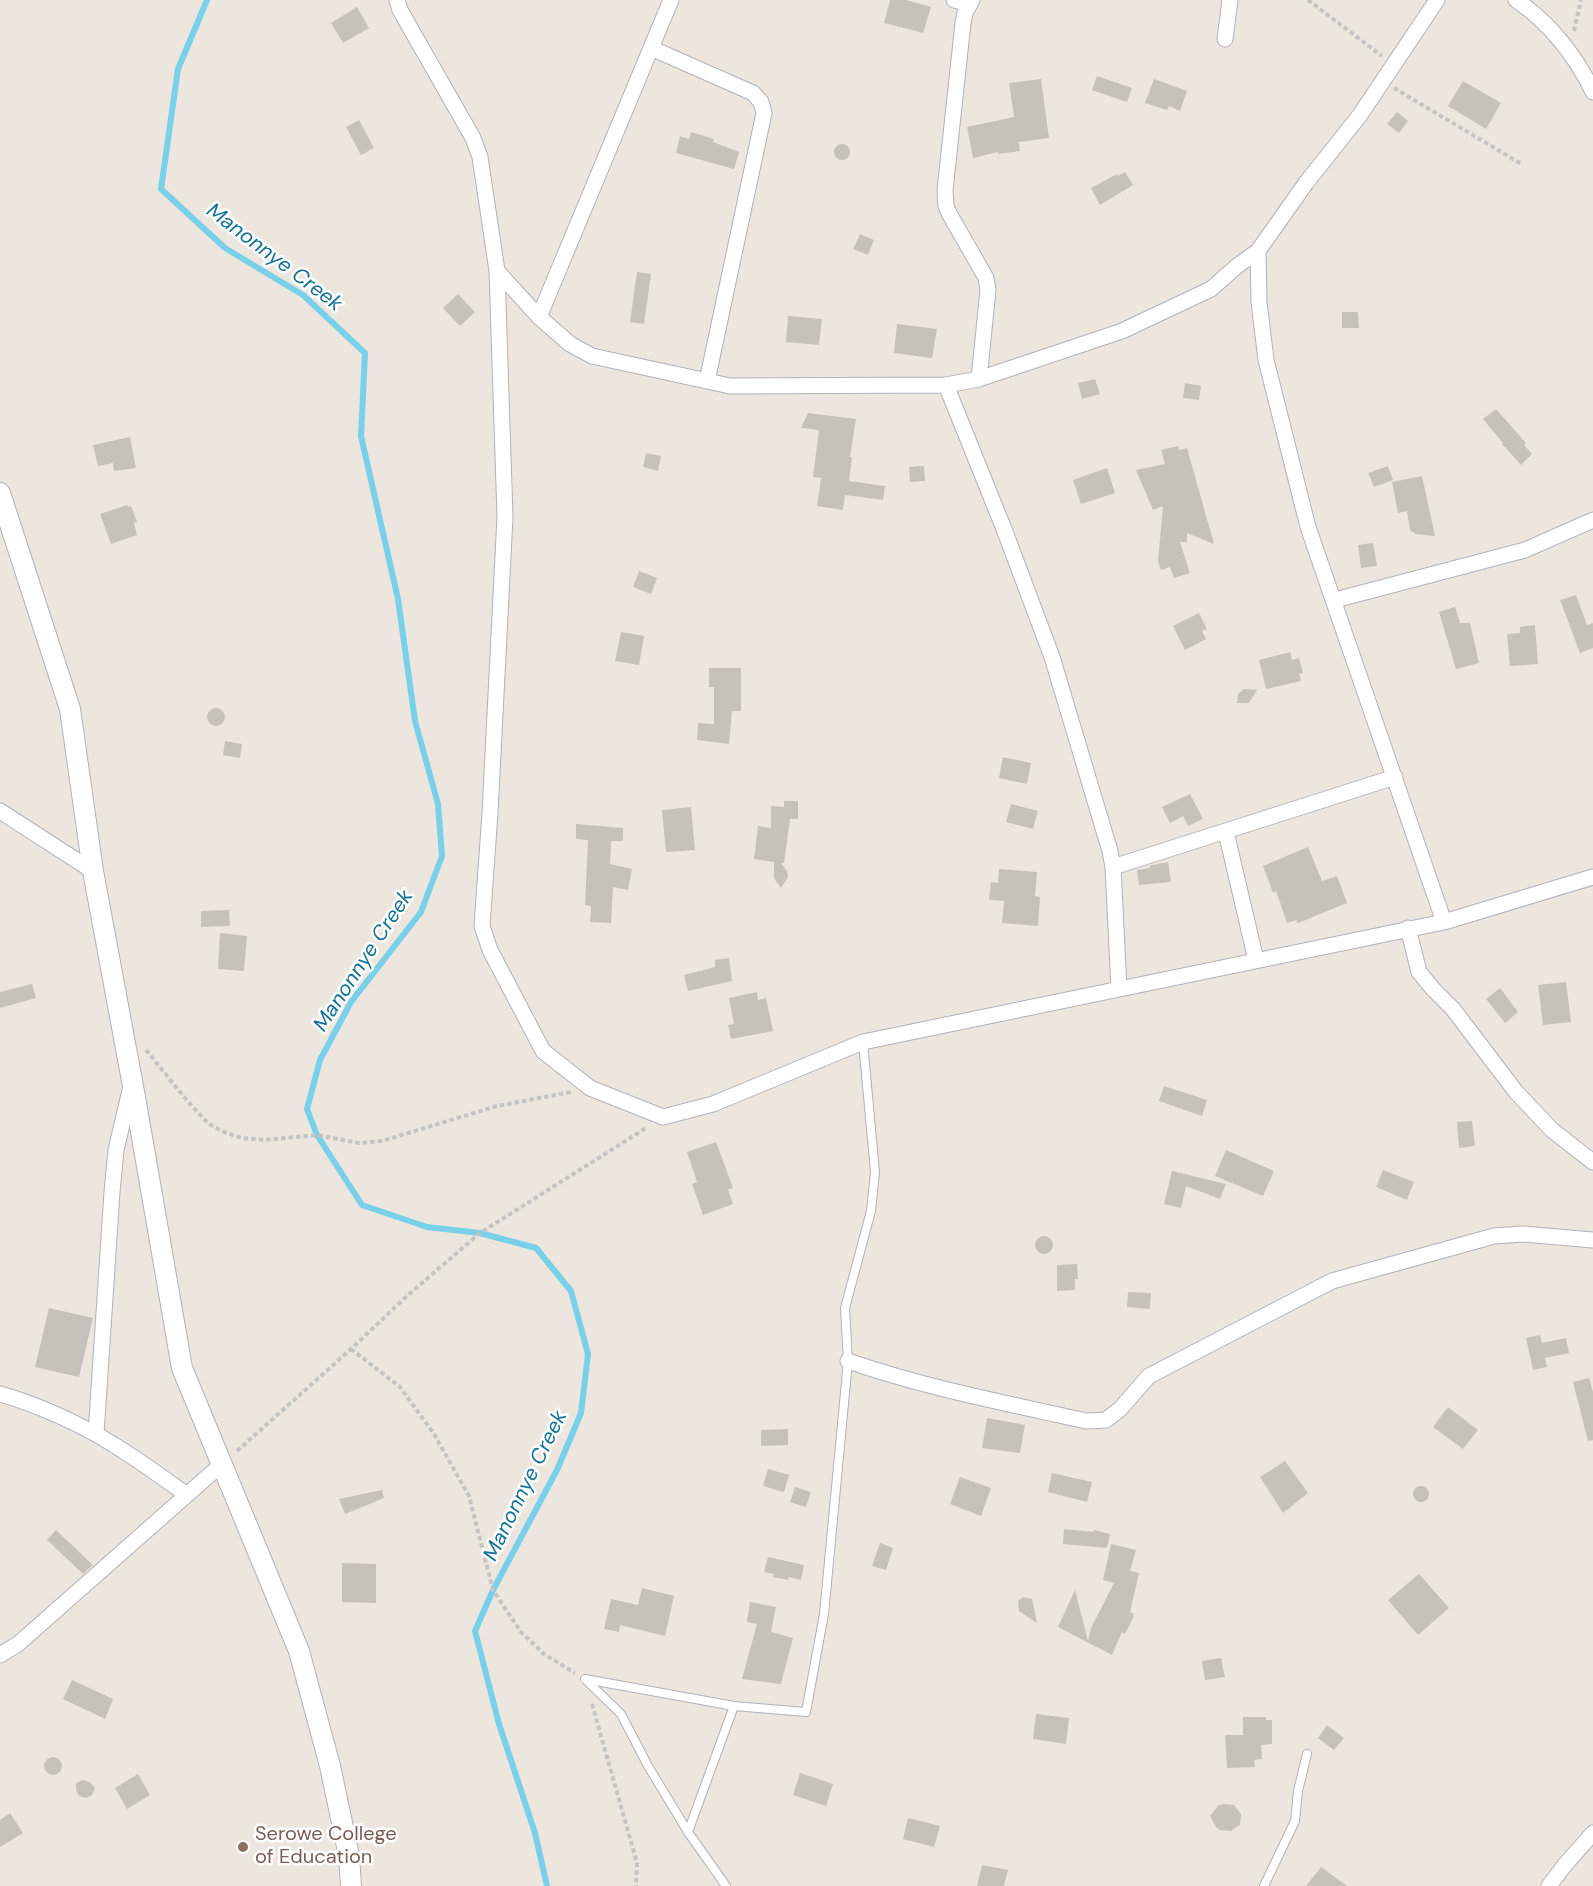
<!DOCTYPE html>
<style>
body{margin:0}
canvas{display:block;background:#ede6df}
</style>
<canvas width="1593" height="1886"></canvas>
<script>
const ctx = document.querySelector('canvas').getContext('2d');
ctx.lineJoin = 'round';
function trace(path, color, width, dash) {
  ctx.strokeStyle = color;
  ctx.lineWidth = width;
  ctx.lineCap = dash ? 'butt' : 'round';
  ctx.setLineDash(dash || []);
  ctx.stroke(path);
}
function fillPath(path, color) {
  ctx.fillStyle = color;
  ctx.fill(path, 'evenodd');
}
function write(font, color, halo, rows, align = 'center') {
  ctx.font = font + ' "DM Sans",sans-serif';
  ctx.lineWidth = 5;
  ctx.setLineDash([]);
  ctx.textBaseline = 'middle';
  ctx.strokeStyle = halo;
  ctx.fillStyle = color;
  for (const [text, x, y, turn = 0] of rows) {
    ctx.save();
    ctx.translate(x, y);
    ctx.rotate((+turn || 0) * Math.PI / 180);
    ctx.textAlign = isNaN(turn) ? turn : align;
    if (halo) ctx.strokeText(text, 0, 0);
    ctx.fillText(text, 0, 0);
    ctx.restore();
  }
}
trace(new Path2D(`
 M207,0l-29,69 -17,120 64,59 78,47 62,58 -4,83 37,163 17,122 23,83 4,52 -21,56 -70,90 -31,58 -13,49 10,26 45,70 65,22 53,6 56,15 35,43 17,63 -7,59 -24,57 -64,120 -18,41 24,93 36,109 12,53`), '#78d0e9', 6);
fillPath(new Path2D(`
 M890,0h16l25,7 -8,26 -39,-10z
 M357,7l12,21 -26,15 -12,-20z
 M1097,76l35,12 -5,14 -35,-12z
 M1041,79l8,59 -30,4 1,9 -22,3v-2l-25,6 -6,-31 47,-10 -5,-34z
 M1154,79l33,12 -7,20 -11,-5 -2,4 -22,-7z
 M1463,81l38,22 -15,26 -38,-23z
 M1397,112l11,9 -9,12 -12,-9z
 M359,120l15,28 -13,7 -15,-28z
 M691,132l23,7 -1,3 26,10 -5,17 -58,-16 4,-17 9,3z
 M834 152a8 8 0 1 1 16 0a8 8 0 1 1-16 0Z
 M1125,172l8,13 -33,20 -9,-17 26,-14 1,2z
 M860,234l14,6 -6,15 -15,-6z
 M637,272l14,2 -7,50 -14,-2z
 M458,294l17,18 -15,14 -17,-18z
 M1342,312h16l1,16h-17z
 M788,316l34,3 -3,26 -33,-3z
 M897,324l40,5 -5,29 -38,-5z
 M1095,379l5,15 -18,5 -4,-16z
 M1185,383l16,3 -2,14 -16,-2z
 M1496,409l30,34 -2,2 8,9 -11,11 -19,-21 1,-1 -20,-24z
 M808,413l48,6 -6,38h2l-3,24 36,5 -2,14 -38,-5 -2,15 -26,-4 4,-28 -8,-1 6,-47 -18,-2z
 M130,437l6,31 -22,3 -1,-8 -15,3 -5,-21z
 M1178,446l1,4 8,-2 27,96 -27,-11v9h-7l10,31 -16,5 -4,-11 -9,3 -3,-9 5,-55 -10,4 -17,-40 29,-6 -4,-14z
 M646,453l15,3 -3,15 -15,-4z
 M924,466l1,15 -15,1 -1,-15z
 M1388,466l5,14 -19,7 -6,-14z
 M1107,468l8,25 -34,11 -8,-24z
 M1422,476l13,60 -19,-2 -6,-4 -3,-19 -9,2 -6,-31z
 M127,505l1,2 3,-1 6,16 -3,1 3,12 -26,9 -11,-30z
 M1373,543l4,23 -16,2 -3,-23z
 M639,571l18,7 -6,16 -18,-7z
 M1576,595l11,30 6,-2v25l-13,5 -20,-53z
 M1455,607l5,16h10l9,40 -23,6 -17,-57z
 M1199,613l8,16 -5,2 4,8 -21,11 -12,-24z
 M1535,625l3,39 -28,2 -3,-32 13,-1v-6z
 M621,632l23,4 -5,29 -24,-4z
 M1290,652l2,8 7,-2 4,15 -4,1 2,7 -35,8 -7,-29z
 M709,668h32v43h-9l-3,33 -32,-4 1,-17 16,1v-37h-5z
 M1244,689l13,1 -8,13h-12l1,-9z
 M207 717a9 9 0 1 1 18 0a9 9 0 1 1-18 0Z
 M225,741l17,3 -2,14 -17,-3z
 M1003,757l28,6 -4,21 -28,-6z
 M1190,794l13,25 -15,7 -5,-10 -13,7 -8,-16z
 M784,801h14v18h-8l-6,44h-3l6,8 1,6 -7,11 -7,-10v-16l-20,-3 4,-33 13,2v-22l13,1z
 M1011,804l27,7 -5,18 -27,-7z
 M691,807l4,43 -29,2 -4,-42z
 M576,824l47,4v13h-12l-1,23 22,5 -4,21 -15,-3 -2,36 -21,-1 1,-16 -6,-1 3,-65 -12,-1z
 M1308,847l14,34 15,-5 10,27 -49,20 -2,-3 -9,3 -11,-32 -3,2 -10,-27z
 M1168,862l3,20 -32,3 -2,-15 13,-2 -1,-2 4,-1z
 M999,869l38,3 -2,24 5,1 -2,29 -36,-3 2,-22 -15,-1 2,-18 7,1z
 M229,910l1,16 -29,1v-16z
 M220,933l27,3 -3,35 -26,-2z
 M729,958l3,23 -44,10 -4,-16 31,-8v-7z
 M1566,982l5,40 -28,3 -5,-40z
 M32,984l4,14 -36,10v-16z
 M1500,988l18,24 -13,11 -19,-24z
 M757,992l1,8 8,-2 7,33 -42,8 -3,-14 6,-1 -5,-26z
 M1164,1086l43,14 -5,16 -43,-15z
 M1472,1121l3,25 -16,2 -2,-26z
 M716,1142l17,46 -5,1 5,15 -30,11 -11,-31 5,-2 -10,-30z
 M1226,1150l48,21 -11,25 -48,-20z
 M1383,1170l31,12 -7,18 -31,-13z
 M1172,1171l54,13 -6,15 -34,-13 -5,22 -17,-4z
 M1035 1245a9 9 0 1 1 18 0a9 9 0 1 1-18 0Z
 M1077,1264l1,15h-3v11l-18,1v-26z
 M1128,1292l23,1 -1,16 -23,-2z
 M49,1308l44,10 -14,59 -44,-10z
 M1540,1335l2,8 24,-5 3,15 -24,5 2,9 -14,3 -7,-32z
 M1589,1378l4,14v48l-5,1 -15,-59z
 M1448,1407l30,23 -15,19 -30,-22z
 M987,1418l38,7 -5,28 -38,-5z
 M788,1429v16l-27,1v-16z
 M1285,1461l23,32 -25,20 -23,-36z
 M768,1469l21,6 -5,17 -21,-6z
 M1052,1473l40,9 -5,20 -39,-10z
 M960,1477l31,11 -10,28 -31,-12z
 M1413 1494a8 8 0 1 1 16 0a8 8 0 1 1-16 0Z
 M795,1487l16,5 -5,15 -16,-5z
 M382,1490l2,8 -39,16 -6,-15z
 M1064,1529l30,3v-2l16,4 -3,14 -44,-4z
 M56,1530l37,35 -10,9 -36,-34z
 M880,1543l13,5 -7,22 -14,-4z
 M1111,1544l25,6 -6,21 9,2 -9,39 4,2 -1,4 -8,16 -3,-2 -10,23 -54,-28 17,-37 13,51 3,-13 23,-45 -11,-3z
 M768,1557l36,8 -3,15 -12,-3 -1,3 -15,-3 1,-3 -10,-2z
 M342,1563l34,1v39l-34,-1z
 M1419,1574l30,34 -31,27 -30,-35z
 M642,1588l32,8 -9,40 -45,-11 -1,7 -15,-3 7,-30 27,6z
 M1023,1597l9,2 5,24 -18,-12 -1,-10z
 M750,1602l26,5 -5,25 22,6 -12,46 -39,-5 15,-55 -10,-2z
 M1221,1658l4,19 -20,3 -3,-19z
 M72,1680l41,19 -8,20 -42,-20z
 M1036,1714l33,4 -3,26 -33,-5z
 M1243,1717h23v3h6v24l-11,1 1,14 -8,1 1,7 -28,1 -2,-33h18z
 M1327,1725l17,13 -10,12 -16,-12z
 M44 1766a9 9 0 1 1 18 0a9 9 0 1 1-18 0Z
 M800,1773l33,11 -7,22 -33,-11z
 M138,1774l12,21 -23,14 -12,-21z
 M83,1780l7,2 5,6 -3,7 -6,3 -7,-2 -3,-6v-7z
 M1223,1804l11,1 7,9 -1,11 -9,6 -11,-1 -4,-3 -6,-11 8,-10z
 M10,1813l13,20 -23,14v-27z
 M908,1818l32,8 -6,21 -31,-8z
 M982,1865l26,5 -4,16h-27z
 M1321,1867l26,19h-41z`), '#c6c1ba');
const service = new Path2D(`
 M585,1679l149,27 72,6 18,-98 24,-253 -3,-53 26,-97 4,-39 -12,-130
 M586,1680l35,34 27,52 40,66 38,54
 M688,1832l46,-126
 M1264,1886l31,-65 3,-30 9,-37`);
const minor = new Path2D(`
 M397,0l3,10 73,128 7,19 17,114 8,246 -15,296 -8,113 8,24 53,101 47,37 73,29 50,-13 150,-62 581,-120 149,-45
 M954,0l16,4
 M972,0l-7,13 -2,10 -18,167 1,16 4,9 36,63 2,12 -9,89
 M1437,0l-77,115 -54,68 -48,68 1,51 7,58 42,167 136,395
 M1516,0c33,22 60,56 77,92
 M1225,39l5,-39
 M651,48l102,45 8,9 3,11 -57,268
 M497,271l42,46 31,27 22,12 138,30 216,-1 33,-6 143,-48 89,-42 26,-23 21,-15
 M539,317l132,-317
 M946,385l58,144 48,128 58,194 3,16 6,122
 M1335,600l190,-50 68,-30
 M0,811l93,60
 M1226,832l30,128
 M1113,867l282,-90
 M1408,928l11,44 14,17 20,20 63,83 36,38 41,32
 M848,1361c78,27 158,42 238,60l20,-1 14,-11 29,-33 183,-95 162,-45 29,-2 70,6
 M0,1394c36,10 83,31 114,51 25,15 49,33 73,50
 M96,1434l16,-242 4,-42 15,-64
 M0,1655l18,-11 205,-181
 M1549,1886l15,-20 29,-33`);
const tertiary = new Path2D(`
 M0,493l70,216 23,162 42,226 47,271 117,283 31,115 19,90 2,30`);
trace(service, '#afb2bc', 10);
trace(minor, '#afb2bc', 17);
trace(tertiary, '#afb2bc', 22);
trace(new Path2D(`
 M1308,0l74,56
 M1574,31l7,-31
 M1394,88l129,77
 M146,1050l43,53 20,21 15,8 18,6 22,2 53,-5 42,8 23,-2 115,-35 74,-14
 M351,1349l49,38 34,47 35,62 24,94 28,42 23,22 31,19
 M237,1451l114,-102 57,-54 72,-62 166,-105
 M592,1704l45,159 -1,23`), '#c4c4c4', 4, [4.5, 3]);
trace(service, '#fff', 8);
trace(minor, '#fff', 15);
trace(tertiary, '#fff', 20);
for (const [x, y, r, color] of [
 [243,1847,6,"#8d6e63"]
]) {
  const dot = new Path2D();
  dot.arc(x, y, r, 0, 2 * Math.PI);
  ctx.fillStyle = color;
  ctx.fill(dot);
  trace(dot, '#fff', 2);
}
write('20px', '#785e54', '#fff', [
 ["Serowe College",255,1835],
 ["of Education",255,1858]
], 'left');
write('italic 21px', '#147198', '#fff', [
 ["Manonnye Creek",274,258,37],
 ["Manonnye Creek",364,961,-57],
 ["Manonnye Creek",526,1486,-64]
]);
</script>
